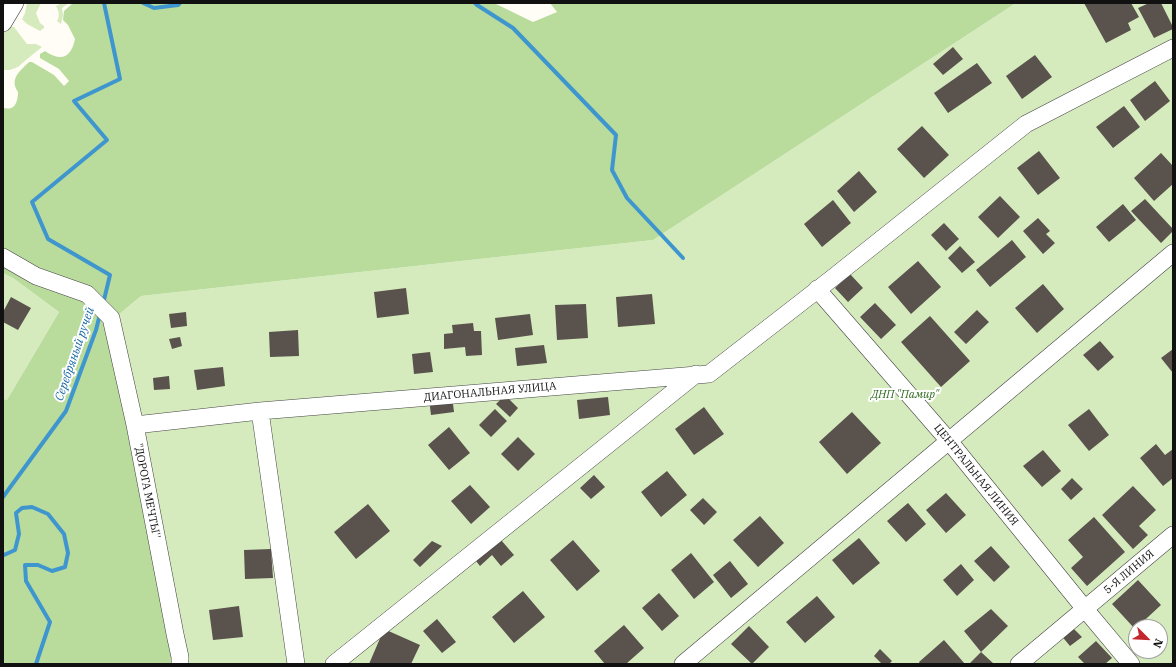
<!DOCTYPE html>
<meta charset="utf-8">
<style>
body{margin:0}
#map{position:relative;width:1176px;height:667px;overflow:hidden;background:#fffdf5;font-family:"IBM Plex Serif",serif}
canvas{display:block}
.frame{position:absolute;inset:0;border:4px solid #111;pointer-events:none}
.north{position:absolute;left:1128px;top:619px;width:40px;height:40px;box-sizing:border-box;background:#fff;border:1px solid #a0a0a0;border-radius:50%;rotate:114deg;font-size:11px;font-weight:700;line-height:16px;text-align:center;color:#111}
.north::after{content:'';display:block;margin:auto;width:14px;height:18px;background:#c4262e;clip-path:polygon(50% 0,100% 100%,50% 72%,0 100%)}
</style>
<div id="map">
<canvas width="1176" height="667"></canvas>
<div class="frame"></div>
<div class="north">N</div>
</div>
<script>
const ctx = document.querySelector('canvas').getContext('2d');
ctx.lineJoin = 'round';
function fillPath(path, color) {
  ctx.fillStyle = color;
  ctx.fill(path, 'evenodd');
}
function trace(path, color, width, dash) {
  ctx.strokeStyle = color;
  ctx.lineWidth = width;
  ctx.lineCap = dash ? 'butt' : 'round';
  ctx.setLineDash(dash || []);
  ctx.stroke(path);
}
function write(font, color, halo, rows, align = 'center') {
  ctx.font = font + ' "IBM Plex Serif",serif';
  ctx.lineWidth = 4;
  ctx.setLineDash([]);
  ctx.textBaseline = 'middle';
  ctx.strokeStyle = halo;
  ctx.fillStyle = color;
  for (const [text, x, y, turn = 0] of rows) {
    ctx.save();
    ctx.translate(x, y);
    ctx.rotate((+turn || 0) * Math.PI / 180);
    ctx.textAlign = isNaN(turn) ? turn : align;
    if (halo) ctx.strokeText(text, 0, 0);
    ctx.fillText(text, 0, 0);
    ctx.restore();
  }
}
fillPath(new Path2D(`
 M27,3h14l-5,10 4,10 4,3v2l-4,3 -13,-7 -5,-5 3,-6z
 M62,3h7l-7,5 1,7 -2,9 -4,-3c3,-5 2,-10 -1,-15z
 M1016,3h157v661h-993l-69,-343 30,-25 512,-56zM1136,627h24v24h-24z
 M3,23l6,3 5,1 13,17h9l6,3 -16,13 -8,7 -8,3h-7z
 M3,273l10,5 46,34 -52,88 -4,-1z`), '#d5ebbd');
fillPath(new Path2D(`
 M73,3h421l39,19 24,-10 -7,-9h466l-363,237 -512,56 -30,25 69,343h-177v-265l4,1 52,-88 -46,-34 -10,-5v-164l2,-1c10,3 13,-7 13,-16 -9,-13 2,-21 11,-30h3l22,13 10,11 5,-5 -10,-12 -19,-11v-4l5,-3c16,11 26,7 30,-12l-7,-14 -5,-5 1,-9z`), '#b9dc9c');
trace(new Path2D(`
 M143,3l11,5 24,-3 2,-2
 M475,3l2,2 36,23 103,107 -4,35 15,28 56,60
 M103,304l7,-29 -62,-36 -16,-37 75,-62 -33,-39 46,-22 -16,-76
 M3,497l63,-86 30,-81 4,-16
 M3,554l1,1 11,-5 4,-16 -3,-21 6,-5 10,-1 16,7 16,20 4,19 -3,14 -13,4 -14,-6h-13l1,16 24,41 -14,42`), '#3f96cf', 4);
fillPath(new Path2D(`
 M1084,3h47l8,14 -11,6 3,7 -25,13z
 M1149,3h12l12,24v2l-19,9 -16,-30z
 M953,47l10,12 -20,16 -10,-11z
 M1035,55l17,22 -30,22 -16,-23z
 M977,63l15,20 -44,30 -14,-20z
 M1155,81l15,20 -25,20 -15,-21z
 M1124,106l16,21 -27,21 -17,-21z
 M922,126l27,29 -25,23 -27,-29z
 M1039,151l21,27 -22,17 -21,-27z
 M1161,153l12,13v18l-19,17 -20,-23z
 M859,171l18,21 -23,20 -17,-21z
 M1000,196l20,21 -22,21 -20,-21z
 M1145,199l28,30v2l-12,12 -30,-32z
 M833,200l18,23 -29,24 -18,-23z
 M1123,204l13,16 -27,22 -13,-15z
 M1038,218l12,13 -4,3 9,9 -12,11 -20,-23z
 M944,223l15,16 -13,12 -15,-16z
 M1012,240l14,17 -36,30 -14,-17z
 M960,246l15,16 -13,11 -14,-15z
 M918,261l23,26 -30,27 -23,-27z
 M850,274l13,14 -15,14 -13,-14z
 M1043,284l21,25 -27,24 -22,-25z
 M406,288l3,26 -32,4 -3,-26z
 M652,294l3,30 -37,3 -2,-30z
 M11,297l20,11 -13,22 -15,-8v-10z
 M875,303l21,22 -15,14 -21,-22z
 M586,304l2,34 -31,2 -2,-35z
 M977,310l12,12 -23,22 -12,-12z
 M186,312l1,14 -16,2 -2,-14z
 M530,314l3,21 -35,5 -3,-22z
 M930,316l40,45 -29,26 -40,-45z
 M473,323l1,8h7l1,24 -16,1 -1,-9 -21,2v-15l9,-1 -1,-8z
 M298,330l1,26 -29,1 -1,-25z
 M180,337l2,9 -10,3 -3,-10z
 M1100,341l14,16 -16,14 -15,-16z
 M544,345l3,18 -30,3 -2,-18z
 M1173,349v24l-12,-15z
 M430,352l3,20 -19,2 -2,-20z
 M223,367l2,19 -28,4 -3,-20z
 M169,376l1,13 -16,1 -1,-12z
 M505,395l13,13 -8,9 -14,-13z
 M452,396l2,16 -23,3 -2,-16z
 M608,397l2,18 -31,4 -2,-19z
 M704,407l20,27 -30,21 -19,-26z
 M495,409l12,12 -16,16 -12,-12z
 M1089,409l20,26 -20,16 -21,-26z
 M852,412l29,31 -34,31 -28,-32z
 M449,427l21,26 -21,17 -21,-25z
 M518,437l17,17 -17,17 -17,-17z
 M1156,444l9,11 8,-6v29l-10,8 -23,-28z
 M1043,450l18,21 -19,16 -19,-21z
 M667,471l20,24 -26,22 -20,-25z
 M594,475l11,12 -14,12 -11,-11z
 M1072,478l11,11 -12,11 -10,-11z
 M470,485l20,22 -19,17 -20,-23z
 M1133,486l23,24 -17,16 9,9 -15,14 -31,-34z
 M946,493l20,22 -20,18 -20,-23z
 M703,498l14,14 -13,13 -14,-15z
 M908,503l18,21 -20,18 -19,-21z
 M368,504l22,27 -34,28 -22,-27z
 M760,516l24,27 -26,24 -25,-27z
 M1094,517l31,35 -38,34 -16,-18 12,-11 -15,-17z
 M859,538l21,25 -27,22 -21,-25z
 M501,540l13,15 -13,11 -9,-11 -12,11 -4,-5z
 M573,540l27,31 -23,20 -27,-31z
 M432,541l10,5 -22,21 -7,-7z
 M991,546l19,21 -16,15 -20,-21z
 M271,549l2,29 -28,1 -1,-29z
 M691,553l23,29 -20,17 -23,-29z
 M730,561l18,23 -17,14 -18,-23z
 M961,564l13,16 -17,16 -14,-16z
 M1138,580l23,25 -26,24 -23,-25z
 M523,591l22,26 -31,26 -22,-26z
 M659,593l20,23 -17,15 -20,-23z
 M817,596l18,21 -30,26 -19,-21z
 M239,606l4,31 -30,3 -4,-30z
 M991,609l17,17 -27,26 -17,-21z
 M437,619l19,23 -14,11 -19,-22z
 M624,625l20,23 -18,16h-21l-11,-13z
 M749,626l20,21 -17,17 -21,-20z
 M1071,626l11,11 -12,9 -10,-12z
 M384,629l36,16 -9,19h-42z
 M944,640l21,24h-45l-1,-2z
 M1096,641l16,17 -7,6h-20l-7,-7z
 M880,649l12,12 -3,3h-7l-8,-8z
 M981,652l13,12h-23l-1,-1z`), '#5a524d');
const minor = new Path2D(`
 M3,23l12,-20
 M3,257l33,19 51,18 24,24 24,107 40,209 5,23v7
 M817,289l132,152 136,168 46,55
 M260,411l36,253
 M135,425l125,-14 449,-37 121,-94 196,-156 147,-76
 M334,664l362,-290
 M683,664l490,-411
 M1019,664l154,-129`);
trace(minor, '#444', 18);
trace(minor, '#fff', 17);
write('11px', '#111', '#fff', [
 ["ДИАГОНАЛЬНАЯ УЛИЦА",490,392,-5],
 ["ЦЕНТРАЛЬНАЯ ЛИНИЯ",976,475,51],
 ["\"ДОРОГА МЕЧТЫ''",147,491,79],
 ["5-Я ЛИНИЯ",1129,572,-40]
]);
write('italic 11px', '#2f6b1f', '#fff', [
 ["ДНП \"Памир\"",905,395]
]);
write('italic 12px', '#1768a6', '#fff', [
 ["Серебряный ручей",75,354,-71]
]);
</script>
